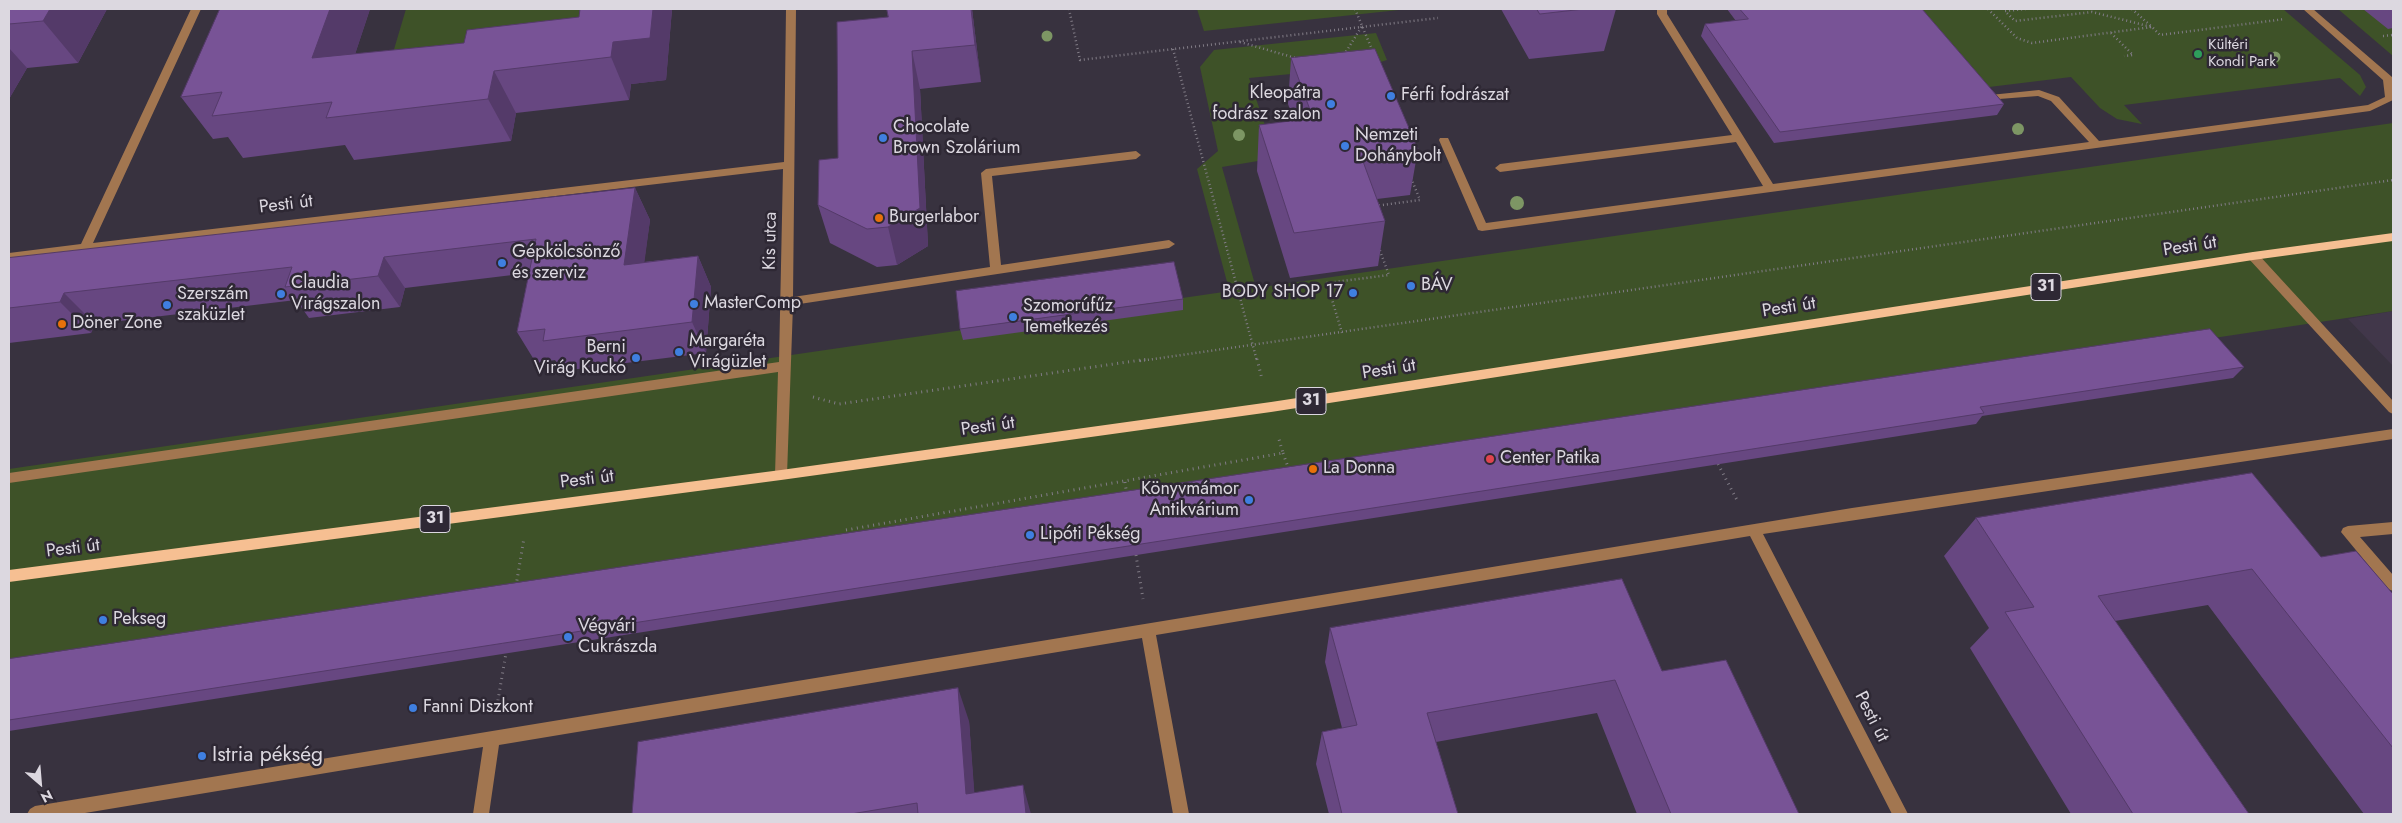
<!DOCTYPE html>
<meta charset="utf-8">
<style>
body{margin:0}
#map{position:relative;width:2402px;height:823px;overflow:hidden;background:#38323f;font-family:Jost,sans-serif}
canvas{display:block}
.frame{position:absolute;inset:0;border:10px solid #dcd8e0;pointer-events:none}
.north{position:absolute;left:15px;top:758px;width:50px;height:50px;-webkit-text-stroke:4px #2e2834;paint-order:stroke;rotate:153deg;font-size:14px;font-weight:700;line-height:20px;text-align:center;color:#dcd8e0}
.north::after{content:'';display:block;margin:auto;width:18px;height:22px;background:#dcd8e0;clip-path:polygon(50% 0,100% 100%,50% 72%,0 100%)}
</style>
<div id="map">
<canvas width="2402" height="823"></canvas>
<div class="frame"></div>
<div class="north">N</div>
</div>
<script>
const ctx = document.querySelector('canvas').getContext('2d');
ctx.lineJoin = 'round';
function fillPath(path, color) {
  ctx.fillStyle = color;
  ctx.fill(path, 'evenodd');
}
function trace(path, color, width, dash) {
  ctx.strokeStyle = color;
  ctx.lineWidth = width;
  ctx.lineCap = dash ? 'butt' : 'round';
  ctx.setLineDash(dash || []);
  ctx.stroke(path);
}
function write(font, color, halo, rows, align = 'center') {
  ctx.font = font + ' Jost,sans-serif';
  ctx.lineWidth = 5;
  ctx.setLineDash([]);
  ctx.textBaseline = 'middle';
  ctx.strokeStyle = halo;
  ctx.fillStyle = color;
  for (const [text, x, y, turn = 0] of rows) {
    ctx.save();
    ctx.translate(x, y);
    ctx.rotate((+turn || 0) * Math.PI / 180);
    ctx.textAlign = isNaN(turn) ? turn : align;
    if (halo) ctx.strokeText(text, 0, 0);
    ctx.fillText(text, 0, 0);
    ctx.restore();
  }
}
fillPath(new Path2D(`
 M2393,311v55l-45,-47z`), '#41374a');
fillPath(new Path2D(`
 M406,9h222l-4,37 -237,27z
 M1197,9h211l-204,22z
 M1921,9h362l77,66 6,12 -6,9 -20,-18 -216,27 18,19 -25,-5 -17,-11 -29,-31 -82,10z
 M2338,9h55v47z
 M1376,33l11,27 -22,7 -116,11 27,80 -54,9 34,121 1137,-165v188l-2384,359v-201l1242,-181 -24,-6 -30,-113 21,-18 -18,-84 14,-17z`), '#3e5228');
trace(new Path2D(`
 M1069,9l11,51 358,-42
 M1355,9l18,43
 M1988,9l29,29 15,5 120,-16 -20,-18
 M2026,9l-21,2 10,10 77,-9 60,15 8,8 125,-16
 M2111,33l22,22 -9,1
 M2383,36l10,-1
 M1240,42l59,17
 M1173,49l84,312
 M1344,55l18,-29
 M1375,206l45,-6 -9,-22
 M1342,333l-15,-50 62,-8 -10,-27
 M1140,361l1253,-181`), '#817c86', 2.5, [1, 3]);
trace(new Path2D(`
 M1257,359l5,20
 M813,397l26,7 309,-45
 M1283,453l6,17
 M1718,464l20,38
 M1125,482l2,14
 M846,530l437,-77 -5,-17
 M1136,555l7,44
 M516,586l8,-48
 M497,706l9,-53`), '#817c86', 3, [1, 4.5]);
fillPath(new Path2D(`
 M191,9h10l-108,234 691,-81 2,-153h10l-3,288 197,-30 -9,-94 5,-4 150,-18 5,4 -5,4 -144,17 9,89 168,-25 6,4 -6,4 -376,57 -6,170 -1,4h-10l-1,-4 3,-103 -769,111v-10l770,-111 4,-193 -774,92v-8l72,-9z
 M1657,9h10v5l106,170 316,-42 -38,-41 -13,-5 -52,4 -1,-2 5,-3 49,-5 20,7 40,44 269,-36 17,-8 -2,-17 -80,-71h10l79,68 1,23 -23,11 -888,120 -4,-1 -39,-90 1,-2h8l1,2 37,83 277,-37 -27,-44 -236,30 -5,-4 5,-4 232,-29 -75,-121z
 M2253,252l4,1 136,148v13l-4,-2 -140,-153 -2,-3z
 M2393,429v10l-630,95 145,280h-16l-142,-278 -594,99 33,179h-16l-31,-176 -643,107 -10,69h-16l10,-67 -404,67h-52l3,-5 5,-3 1817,-298z
 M2393,522v12l-33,3 33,38v16l-5,-2 -47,-57 2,-4 5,-2z`), '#a27650');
fillPath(new Path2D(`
 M2393,233v8l-140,19 -982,152 -490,68 -772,102v-12l772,-100 490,-68 982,-150z`), '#f6bf92');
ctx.fillStyle = '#7d9664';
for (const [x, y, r] of [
 [1047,36,5.5],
 [2275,57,5.5],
 [2018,129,6],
 [1239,135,6],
 [1517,203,7]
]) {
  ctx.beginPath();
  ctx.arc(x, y, r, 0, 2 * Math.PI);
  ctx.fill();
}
fillPath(new Path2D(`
 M9,9h98l-29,54 -51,5 -18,31z
 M220,9h150l-15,45 109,-11 115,-26 1,-8h92l-6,71 -35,4 -2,16 -113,13 -5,28 -157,19 -9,-15 -102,13 -15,-21 -15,2 -32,-42z
 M887,9h85l9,73 -61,7 8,157 -31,19 -20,2 -47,-24 -12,-38 20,-47 50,-141z
 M1501,9h115l-12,42 -75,8z
 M1727,9h195l82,95 -7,11 -223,28 -73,-107 4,-12 31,-3z
 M2363,9h30v19l-5,1z
 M1291,58l127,91 -8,46 -33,4 8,22 -7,45 -88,12 -33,-107 2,-46 35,-4 -6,-17z
 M635,188l15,32 -6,42 54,-6 13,31 -5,66 -144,18 -7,-11 -19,3 -19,-31 12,-59 -124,15 -5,19 -91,11 -13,-18 -201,24 -4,9 -82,10v-85z
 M1183,299v11l-220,30 -3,-11z
 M2244,367l-11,11 -251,38 -6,8 -1967,307v-72z
 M1976,518l345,39 72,37v220h-29l-156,-209 -93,16 134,193h-178l-101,-166 19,-20 -45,-72z
 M1330,628l332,43 137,143h-162l-40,-101 -161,29 22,72h-129l-13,-50 6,-32 20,-4 -17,-66z
 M969,721l5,72 57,21h-399z`), '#674781');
fillPath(new Path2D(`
 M50,9h57l-29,54 -35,-42z
 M330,9h40l-30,91 -28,-42z
 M653,9h19l-6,71 -35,4 -2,16 -18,-43 2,-15z
 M971,9h1l9,73 -6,-37z
 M9,48l18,20 -18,31z
 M912,51l8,38 8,157 -31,19 -9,-38z
 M494,71l22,42 -5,28 -23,-42z
 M635,188l15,32 -10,76 -16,-31z
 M698,256l13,31 -5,66 -14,-31z
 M384,257l21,31 -5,19 -22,-31z
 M64,293l31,31 -4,9 -31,-31z
 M958,688l11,33 7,93 -10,-20z
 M1023,785l8,29h-5z`), '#543a69');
const building = new Path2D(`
 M9,9h41l-7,12 -34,3z
 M220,9h110l-18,49 152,-15 3,-13 112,-13 1,-8h73l-3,29 -37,4 -2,15 -117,14 -6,28 -162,19 6,-16 -120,14 10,-24 -41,5z
 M887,9h84l4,36 -63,6 8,157 -32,19 -21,2 -49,-24 1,-45 19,-2 -1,-136 51,-5z
 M1537,9h47l-44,5z
 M1740,9h182l82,95 -224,28 -75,-108 43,-5z
 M1375,49l43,100 -57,7 24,65 -91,12 -35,-108 54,-7 -22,-60z
 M635,188l-11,77 74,-9 -6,66 -149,19 2,-12 -28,3 19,-93 -152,18 -6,19 -93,11 7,-20 -228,26 -4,9 -51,6v-50z
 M1174,262l9,37 -223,30 -4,-38z
 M2210,329l34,38 -264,40 4,6 -1975,307v-61z
 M2252,473l69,84 35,-6 37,43v154l-141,-179 -154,27 151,218h-116l-128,-202 29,-5 -58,-89z
 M1622,579l40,92 64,-11 73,154h-128l-56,-134 -188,33 31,101h-116l-20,-82 35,-7 -27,-97z
 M958,688l8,106 57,-9 3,29h-108l-1,-11 -66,11h-219l6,-72z`);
fillPath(building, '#785396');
trace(building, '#543a69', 1);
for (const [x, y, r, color] of [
 [2198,54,5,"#2e9e5b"],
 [1391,96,5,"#3f7fe0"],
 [1331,104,5,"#3f7fe0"],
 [883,138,5,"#3f7fe0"],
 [1345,146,5,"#3f7fe0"],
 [879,218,5,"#e8710a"],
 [502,263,5,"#3f7fe0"],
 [1411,286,5,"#3f7fe0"],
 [1353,293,5,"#3f7fe0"],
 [281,294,5,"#3f7fe0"],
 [694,304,5,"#3f7fe0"],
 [167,305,5,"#3f7fe0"],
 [1013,317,5,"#3f7fe0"],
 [62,324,5,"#e8710a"],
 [679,352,5,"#3f7fe0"],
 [636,358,5,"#3f7fe0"],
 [1490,459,5,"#e0444e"],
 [1313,469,5,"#e8710a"],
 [1249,500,5,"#3f7fe0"],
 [1030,535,5,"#3f7fe0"],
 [103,620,5,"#3f7fe0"],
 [568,637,5,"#3f7fe0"],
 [413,708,5,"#3f7fe0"],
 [202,756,5,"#3f7fe0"]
]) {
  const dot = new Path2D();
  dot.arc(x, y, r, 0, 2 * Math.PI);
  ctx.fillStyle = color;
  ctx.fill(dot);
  trace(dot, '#2e2834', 2);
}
write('15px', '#dcd8e0', '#2e2834', [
 ["Kültéri",2208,45],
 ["Kondi Park",2208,62]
], 'left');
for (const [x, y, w] of [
 [2046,287,30],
 [1311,401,30],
 [435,519,30]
]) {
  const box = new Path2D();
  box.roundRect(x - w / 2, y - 13.5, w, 27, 4);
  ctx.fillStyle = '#2e2834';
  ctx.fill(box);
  trace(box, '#dcd8e0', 1);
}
write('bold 16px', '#dcd8e0', null, [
 ["31",2046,287],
 ["31",1311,401],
 ["31",435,519]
]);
write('18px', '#dcd8e0', '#2e2834', [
 ["Kleopátra",1321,94,"right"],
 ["fodrász szalon",1321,115,"right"],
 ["Férfi fodrászat",1401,96],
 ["Chocolate",893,128],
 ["Brown Szolárium",893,149],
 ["Nemzeti",1355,136],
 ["Dohánybolt",1355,157],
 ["Burgerlabor",889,218],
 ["Gépkölcsönző",512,253],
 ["és szerviz",512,274],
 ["Claudia",291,284],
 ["Virágszalon",291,305],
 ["BÁV",1421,286],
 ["BODY SHOP 17",1343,293,"right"],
 ["Szerszám",177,295],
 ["szaküzlet",177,316],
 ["MasterComp",704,304],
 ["Szomorúfűz",1023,307],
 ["Temetkezés",1023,328],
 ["Döner Zone",72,324],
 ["Margaréta",689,342],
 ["Virágüzlet",689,363],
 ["Berni",626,348,"right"],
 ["Virág Kuckó",626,369,"right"],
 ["Center Patika",1500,459],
 ["La Donna",1323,469],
 ["Könyvmámor",1239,490,"right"],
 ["Antikvárium",1239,511,"right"],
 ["Lipóti Pékség",1040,535],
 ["Pekseg",113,620],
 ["Végvári",578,627],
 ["Cukrászda",578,648],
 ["Fanni Diszkont",423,708]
], 'left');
write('18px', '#dcd8e0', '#2e2834', [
 ["Pesti út",286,205,-7],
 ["Kis utca",771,241,-89],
 ["Pesti út",2190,247,-9],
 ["Pesti út",1789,308,-9],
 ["Pesti út",1389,370,-9],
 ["Pesti út",988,427,-8],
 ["Pesti út",587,480,-7],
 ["Pesti út",73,549,-7],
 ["Pesti út",1871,717,63]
]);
write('21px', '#dcd8e0', '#2e2834', [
 ["Istria pékség",212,756]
], 'left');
</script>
